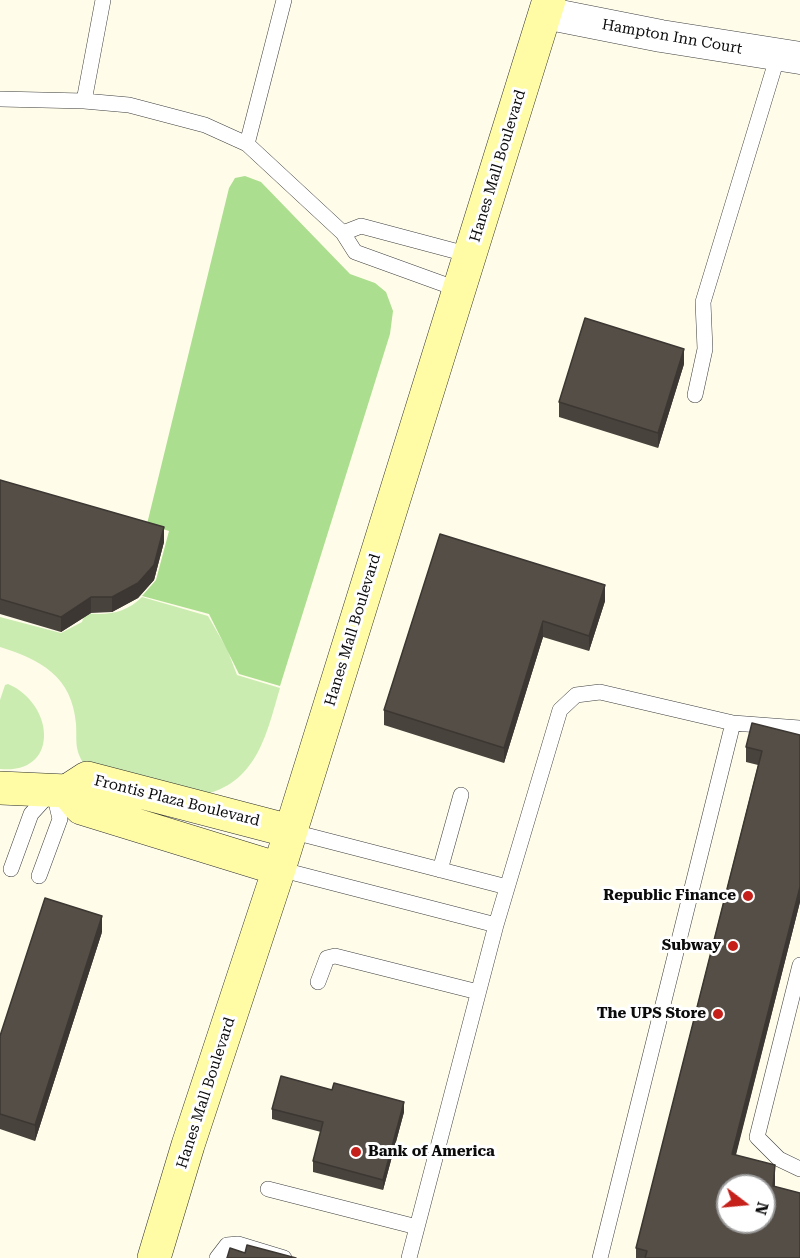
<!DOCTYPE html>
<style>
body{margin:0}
#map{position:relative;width:800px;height:1258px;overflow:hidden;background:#fffdea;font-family:"Roboto Serif",serif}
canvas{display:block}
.north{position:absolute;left:716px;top:1174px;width:60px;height:60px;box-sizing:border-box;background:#fff;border:2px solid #9d9d9d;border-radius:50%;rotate:106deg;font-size:16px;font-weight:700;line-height:24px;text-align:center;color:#0b0b0b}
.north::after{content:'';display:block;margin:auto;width:21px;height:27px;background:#c5201a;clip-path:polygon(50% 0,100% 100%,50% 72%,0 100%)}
</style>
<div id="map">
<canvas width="800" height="1258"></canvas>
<div class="north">N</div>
</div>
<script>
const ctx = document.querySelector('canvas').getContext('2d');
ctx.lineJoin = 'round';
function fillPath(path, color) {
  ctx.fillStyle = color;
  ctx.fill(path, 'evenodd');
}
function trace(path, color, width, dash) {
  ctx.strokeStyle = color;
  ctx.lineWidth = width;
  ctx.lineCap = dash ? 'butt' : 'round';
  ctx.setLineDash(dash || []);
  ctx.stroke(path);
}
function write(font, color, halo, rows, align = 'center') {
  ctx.font = font + ' "Roboto Serif",serif';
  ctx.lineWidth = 6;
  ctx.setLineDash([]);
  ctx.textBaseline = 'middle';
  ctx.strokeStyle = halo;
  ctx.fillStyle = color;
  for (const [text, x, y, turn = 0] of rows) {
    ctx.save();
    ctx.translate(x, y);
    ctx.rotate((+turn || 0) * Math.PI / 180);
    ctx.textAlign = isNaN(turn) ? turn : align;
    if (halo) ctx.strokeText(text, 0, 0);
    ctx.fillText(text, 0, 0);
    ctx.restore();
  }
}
fillPath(new Path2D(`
 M142,597l66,19 19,33 10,26 43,13c-13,44 -22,93 -74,106l-122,-30c-10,-15 -7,-24 -8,-40 -4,-48 -35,-64 -76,-77v-30l61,16 21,-11 3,-9c22,3 41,0 57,-16z
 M8,684c47,20 52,91 -8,85v-69l5,-15z`), '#cbecb1');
fillPath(new Path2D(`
 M245,176l16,6 89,92 25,9 11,9 7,19 -3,23 -110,352 -41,-12 -30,-60 -67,-18 14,-16 13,-49 -22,-7 82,-336 6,-10z`), '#acde8f');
const lane = new Path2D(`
 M103,0l-19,101 45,4 76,20 42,19 96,89 12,19 105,38
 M0,99l84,2
 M247,144l37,-144
 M343,233l18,-7 109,29
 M695,395l10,-46 -2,-47 75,-247
 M733,723l67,5
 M290,831l217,56
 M11,869l20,-55 20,-22
 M279,869l217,56
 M440,870l21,-75
 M39,876l21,-57 -7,-30
 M800,965l-43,172 22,22 21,10
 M318,982l9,-24 8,-2 143,36
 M268,1189l149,38
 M217,1258l10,-13 11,-1 46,14
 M409,1258l87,-333 64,-215 16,-15 24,-3 133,31 -133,535`);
const street = new Path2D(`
 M545,13l116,23 139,22`);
const secondary = new Path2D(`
 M0,788l67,3 20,-13 203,53
 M67,791l14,17 198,61
 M154,1258l34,-113 91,-276 270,-869`);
trace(lane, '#3e3e3e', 16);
trace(street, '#3e3e3e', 33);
trace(secondary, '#2d2d2d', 34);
trace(lane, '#fff', 15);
trace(street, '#fff', 32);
trace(secondary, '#fffca5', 33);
fillPath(new Path2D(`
 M684,364l-26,84 -99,-31v-15z
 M0,480l164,62 -10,38 -16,18 -26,14 -21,1 -30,19 -61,-18z
 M440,534l165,67 -16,50 -46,-14 -39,126 -120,-38v-15z
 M800,735v167l-64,253 39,25v6l25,72h-164v-10l122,-483 -12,-3v-15z
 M102,932l-67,209 -35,-12v-93z
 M272,1109l132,3 -21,78 -70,-18v-11l8,-29 -49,-13z`), '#49433d');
fillPath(new Path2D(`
 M684,349v15l-26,84v-15z
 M164,527v15l-10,38 -16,18 -26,14v-15z
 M605,585v16l-16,50v-15z
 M91,597v16l-30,19v-15z
 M543,621v16l-39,126v-15z
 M800,887v15l-68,267v-15z
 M102,916v16l-67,209v-16z
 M404,1102v10l-21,78v-10z
 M775,1165v15l-2,21v-15z`), '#3c3732');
const building = new Path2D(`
 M585,318l99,31 -26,84 -99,-31z
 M0,480l164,47 -10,38 -16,18 -26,14h-21l-30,20 -61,-18z
 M440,534l165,51 -16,51 -46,-15 -39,127 -120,-38z
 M752,723l48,12v152l-68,267 43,11 -2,21 27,7v65h-155l2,-7 -11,-3 126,-497 -16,-4zM728,1186h36v36h-36z
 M45,898l57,18 -67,209 -35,-11v-78z
 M281,1076l51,14 2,-7 70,19 -21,78 -70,-19 10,-39 -51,-13z
 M247,1245l49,13h-69l3,-10 15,5z`);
fillPath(building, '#554e47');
trace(building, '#3c3732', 1.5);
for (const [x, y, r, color] of [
 [748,896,6,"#c5201a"],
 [733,946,6,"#c5201a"],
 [718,1014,6,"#c5201a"],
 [356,1152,6,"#c5201a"]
]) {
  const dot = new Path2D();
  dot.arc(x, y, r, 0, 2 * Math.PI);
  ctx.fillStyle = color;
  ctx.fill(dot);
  trace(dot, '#fff', 2);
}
write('15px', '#0b0b0b', '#fff', [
 ["Hampton Inn Court",672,37,10],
 ["Hanes Mall Boulevard",498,166,-73],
 ["Hanes Mall Boulevard",353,630,-73],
 ["Frontis Plaza Boulevard",177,801,14],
 ["Hanes Mall Boulevard",206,1093,-72]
]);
write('bold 15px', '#0b0b0b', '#fff', [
 ["Republic Finance",736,896],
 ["Subway",721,946],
 ["The UPS Store",706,1014],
 ["Bank of America",368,1152,"left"]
], 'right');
</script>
